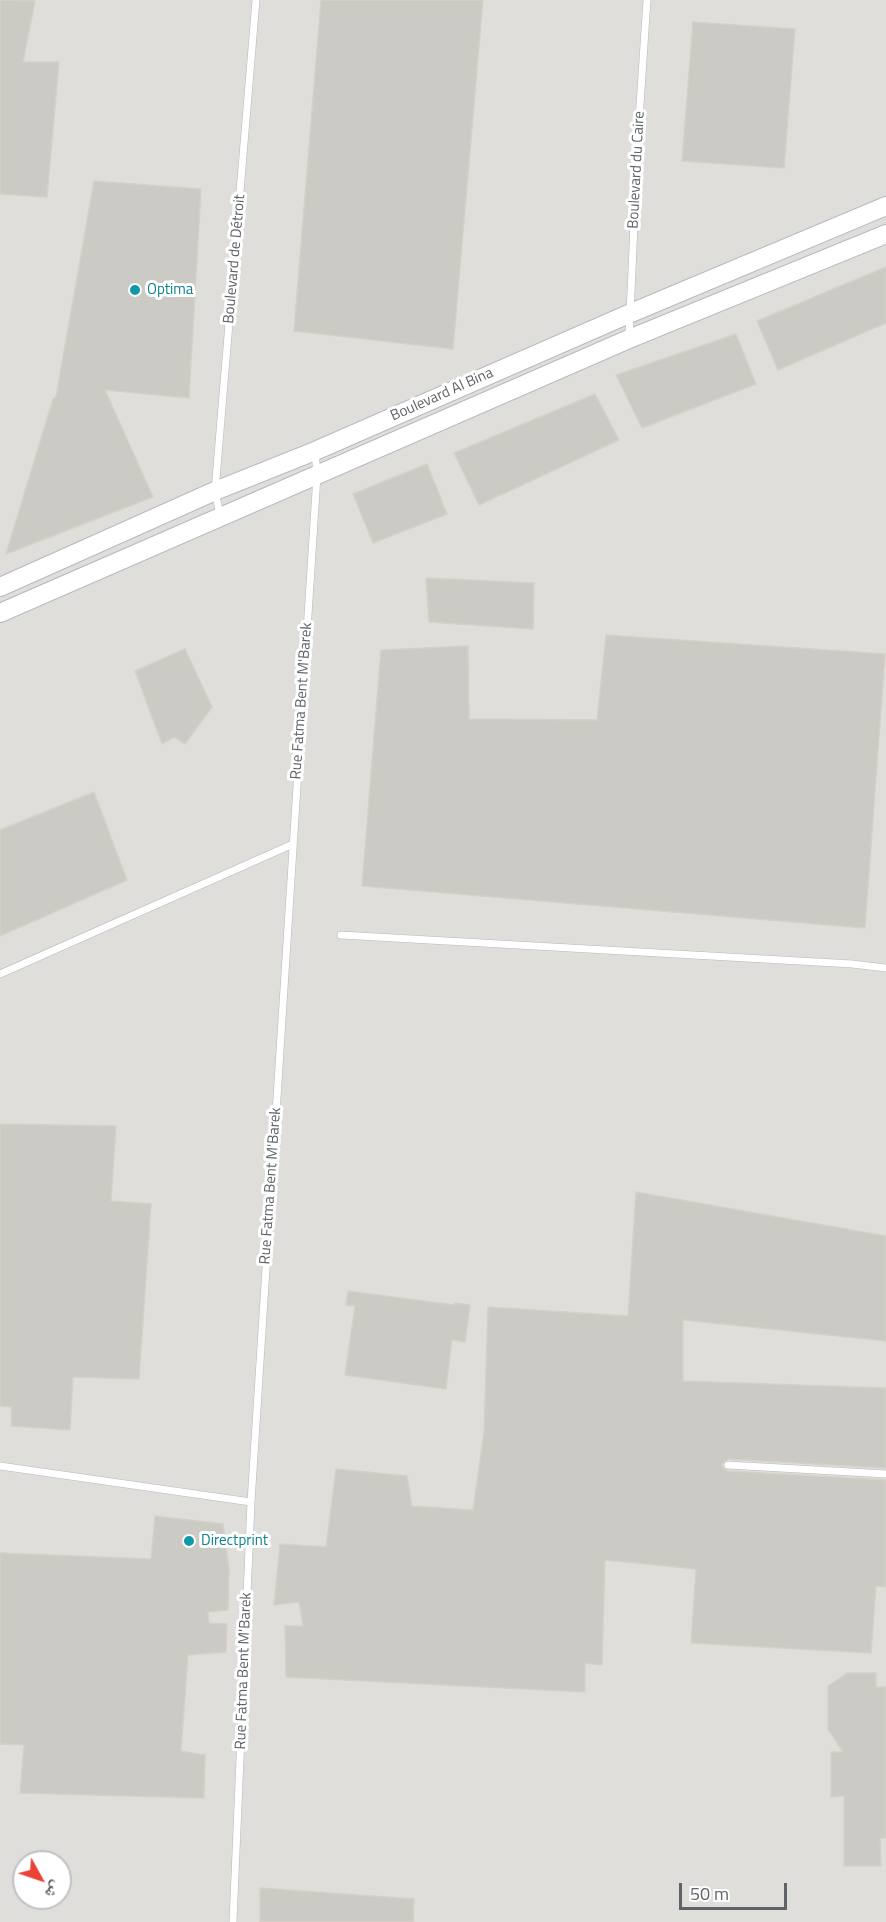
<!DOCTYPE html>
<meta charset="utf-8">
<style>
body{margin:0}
#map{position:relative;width:886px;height:1922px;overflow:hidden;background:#f1efe8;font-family:"Titillium Web","Noto Naskh Arabic",sans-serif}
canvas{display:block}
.north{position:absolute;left:12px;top:1850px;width:60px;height:60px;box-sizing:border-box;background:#fff;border:2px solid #bfc1c3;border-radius:50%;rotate:130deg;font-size:16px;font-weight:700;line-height:24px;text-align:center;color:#5f6368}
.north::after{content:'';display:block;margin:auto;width:21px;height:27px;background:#ea4335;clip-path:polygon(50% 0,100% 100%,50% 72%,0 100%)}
.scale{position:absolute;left:679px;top:1883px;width:108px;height:27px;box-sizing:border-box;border:3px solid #5f6368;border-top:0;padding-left:8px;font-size:18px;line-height:21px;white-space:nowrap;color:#5f6368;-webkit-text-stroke:4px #fff;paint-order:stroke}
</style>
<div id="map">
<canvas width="886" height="1922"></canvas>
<div class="north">ش</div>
<div class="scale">50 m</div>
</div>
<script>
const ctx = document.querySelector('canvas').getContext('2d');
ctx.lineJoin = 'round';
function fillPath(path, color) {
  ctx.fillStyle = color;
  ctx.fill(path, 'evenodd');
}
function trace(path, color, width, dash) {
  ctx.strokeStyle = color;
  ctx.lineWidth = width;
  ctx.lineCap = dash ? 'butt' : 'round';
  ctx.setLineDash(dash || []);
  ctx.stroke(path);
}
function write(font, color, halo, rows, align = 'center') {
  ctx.font = font + ' "Titillium Web",sans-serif';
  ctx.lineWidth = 6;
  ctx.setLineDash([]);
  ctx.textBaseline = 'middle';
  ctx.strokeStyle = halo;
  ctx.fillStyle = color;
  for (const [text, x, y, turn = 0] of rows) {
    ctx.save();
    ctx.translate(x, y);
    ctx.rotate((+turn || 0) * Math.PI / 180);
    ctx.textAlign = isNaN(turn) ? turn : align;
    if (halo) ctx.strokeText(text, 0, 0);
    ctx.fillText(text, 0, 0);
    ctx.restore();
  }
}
fillPath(new Path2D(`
 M0,0h886v1922h-886zM24,1862h36v36h-36z`), '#e0deda');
const building = new Path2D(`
 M0,0l35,1 -12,61h36l-12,135 -47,-3z
 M321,0h162l-30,349 -159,-18z
 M693,22l102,7 -11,139 -102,-7z
 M94,181l107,8 -12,209 -84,-8 48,107 -147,57 47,-155 3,-2z
 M886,267v56l-108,47 -21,-49z
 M736,334l20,50 -114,44 -26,-53z
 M595,394l24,46 -140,65 -25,-52z
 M427,464l20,50 -74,29 -20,-49z
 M426,578l108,5 -1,46 -104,-7z
 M606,635l279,19 -20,274 -503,-42 19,-236 87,-4 1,73 128,1z
 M185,649l27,58 -27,37 -11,-7 -12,7 -27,-73z
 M94,792l33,88 -127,56v-106z
 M0,1124l116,2 -5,75 40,3 -12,175 -66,-2 -3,53 -59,-4 1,-19 -12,-1z
 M636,1192l250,44v105l-203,-21v61l203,7v80l-158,-9 -6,5 1,4 5,3 158,9v107l-10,-1 -5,67 -180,-10 5,-74 -91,-9 -3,105 -17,-2v29l-299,-15 -1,-51h18l-4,-24 -25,3 6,-61 46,3 10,-78 71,7 5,30 61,4 11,-78 4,-125 140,9z
 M348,1291l106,14v-2l16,2 -5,37 -13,-2 -6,49 -101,-14 10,-69 -9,-1z
 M155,1516l68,8 6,45 -1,41 -20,2 1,11 18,1 -1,28 -38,3 -7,96 24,4 -1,43 -184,-5 4,-48 -24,-1v-191l151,6z
 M847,1673h29v14h10v151h-6l1,28h-37v-70l-13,1v-45h12l-15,-23v-43z
 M260,1888l154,11 -1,23h-153z`);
fillPath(building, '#cccac5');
trace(building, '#d6d1c6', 1.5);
const lane = new Path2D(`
 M629,337l9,-202 9,-135
 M220,515l-5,-24 41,-491
 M341,935l511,29 34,4
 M0,974l293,-130
 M728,1465l158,9
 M0,1466l251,36
 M233,1922l18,-420 66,-1027 -2,-24`);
const secondary = new Path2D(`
 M0,587l215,-96 100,-40 316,-138 255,-107
 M0,613l629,-274 257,-105`);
trace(lane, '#b5b8bc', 8);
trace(secondary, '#b6babf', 20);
trace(lane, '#fff', 7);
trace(secondary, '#fff', 18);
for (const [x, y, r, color] of [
 [135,290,6,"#0f9aa8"],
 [189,1541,6,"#0f9aa8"]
]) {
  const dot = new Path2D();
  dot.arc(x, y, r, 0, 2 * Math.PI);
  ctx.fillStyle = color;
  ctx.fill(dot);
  trace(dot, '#fff', 2);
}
write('15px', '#5f6368', '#fff', [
 ["Boulevard du Caire",637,170,-87],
 ["Boulevard de Détroit",235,259,-85],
 ["Boulevard Al Bina",442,395,-24],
 ["Rue Fatma Bent M'Barek",302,701,-86],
 ["Rue Fatma Bent M'Barek",271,1186,-86],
 ["Rue Fatma Bent M'Barek",244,1671,-88]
]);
write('15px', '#0d838f', '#fff', [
 ["Optima",147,290],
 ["Directprint",201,1541]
], 'left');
</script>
